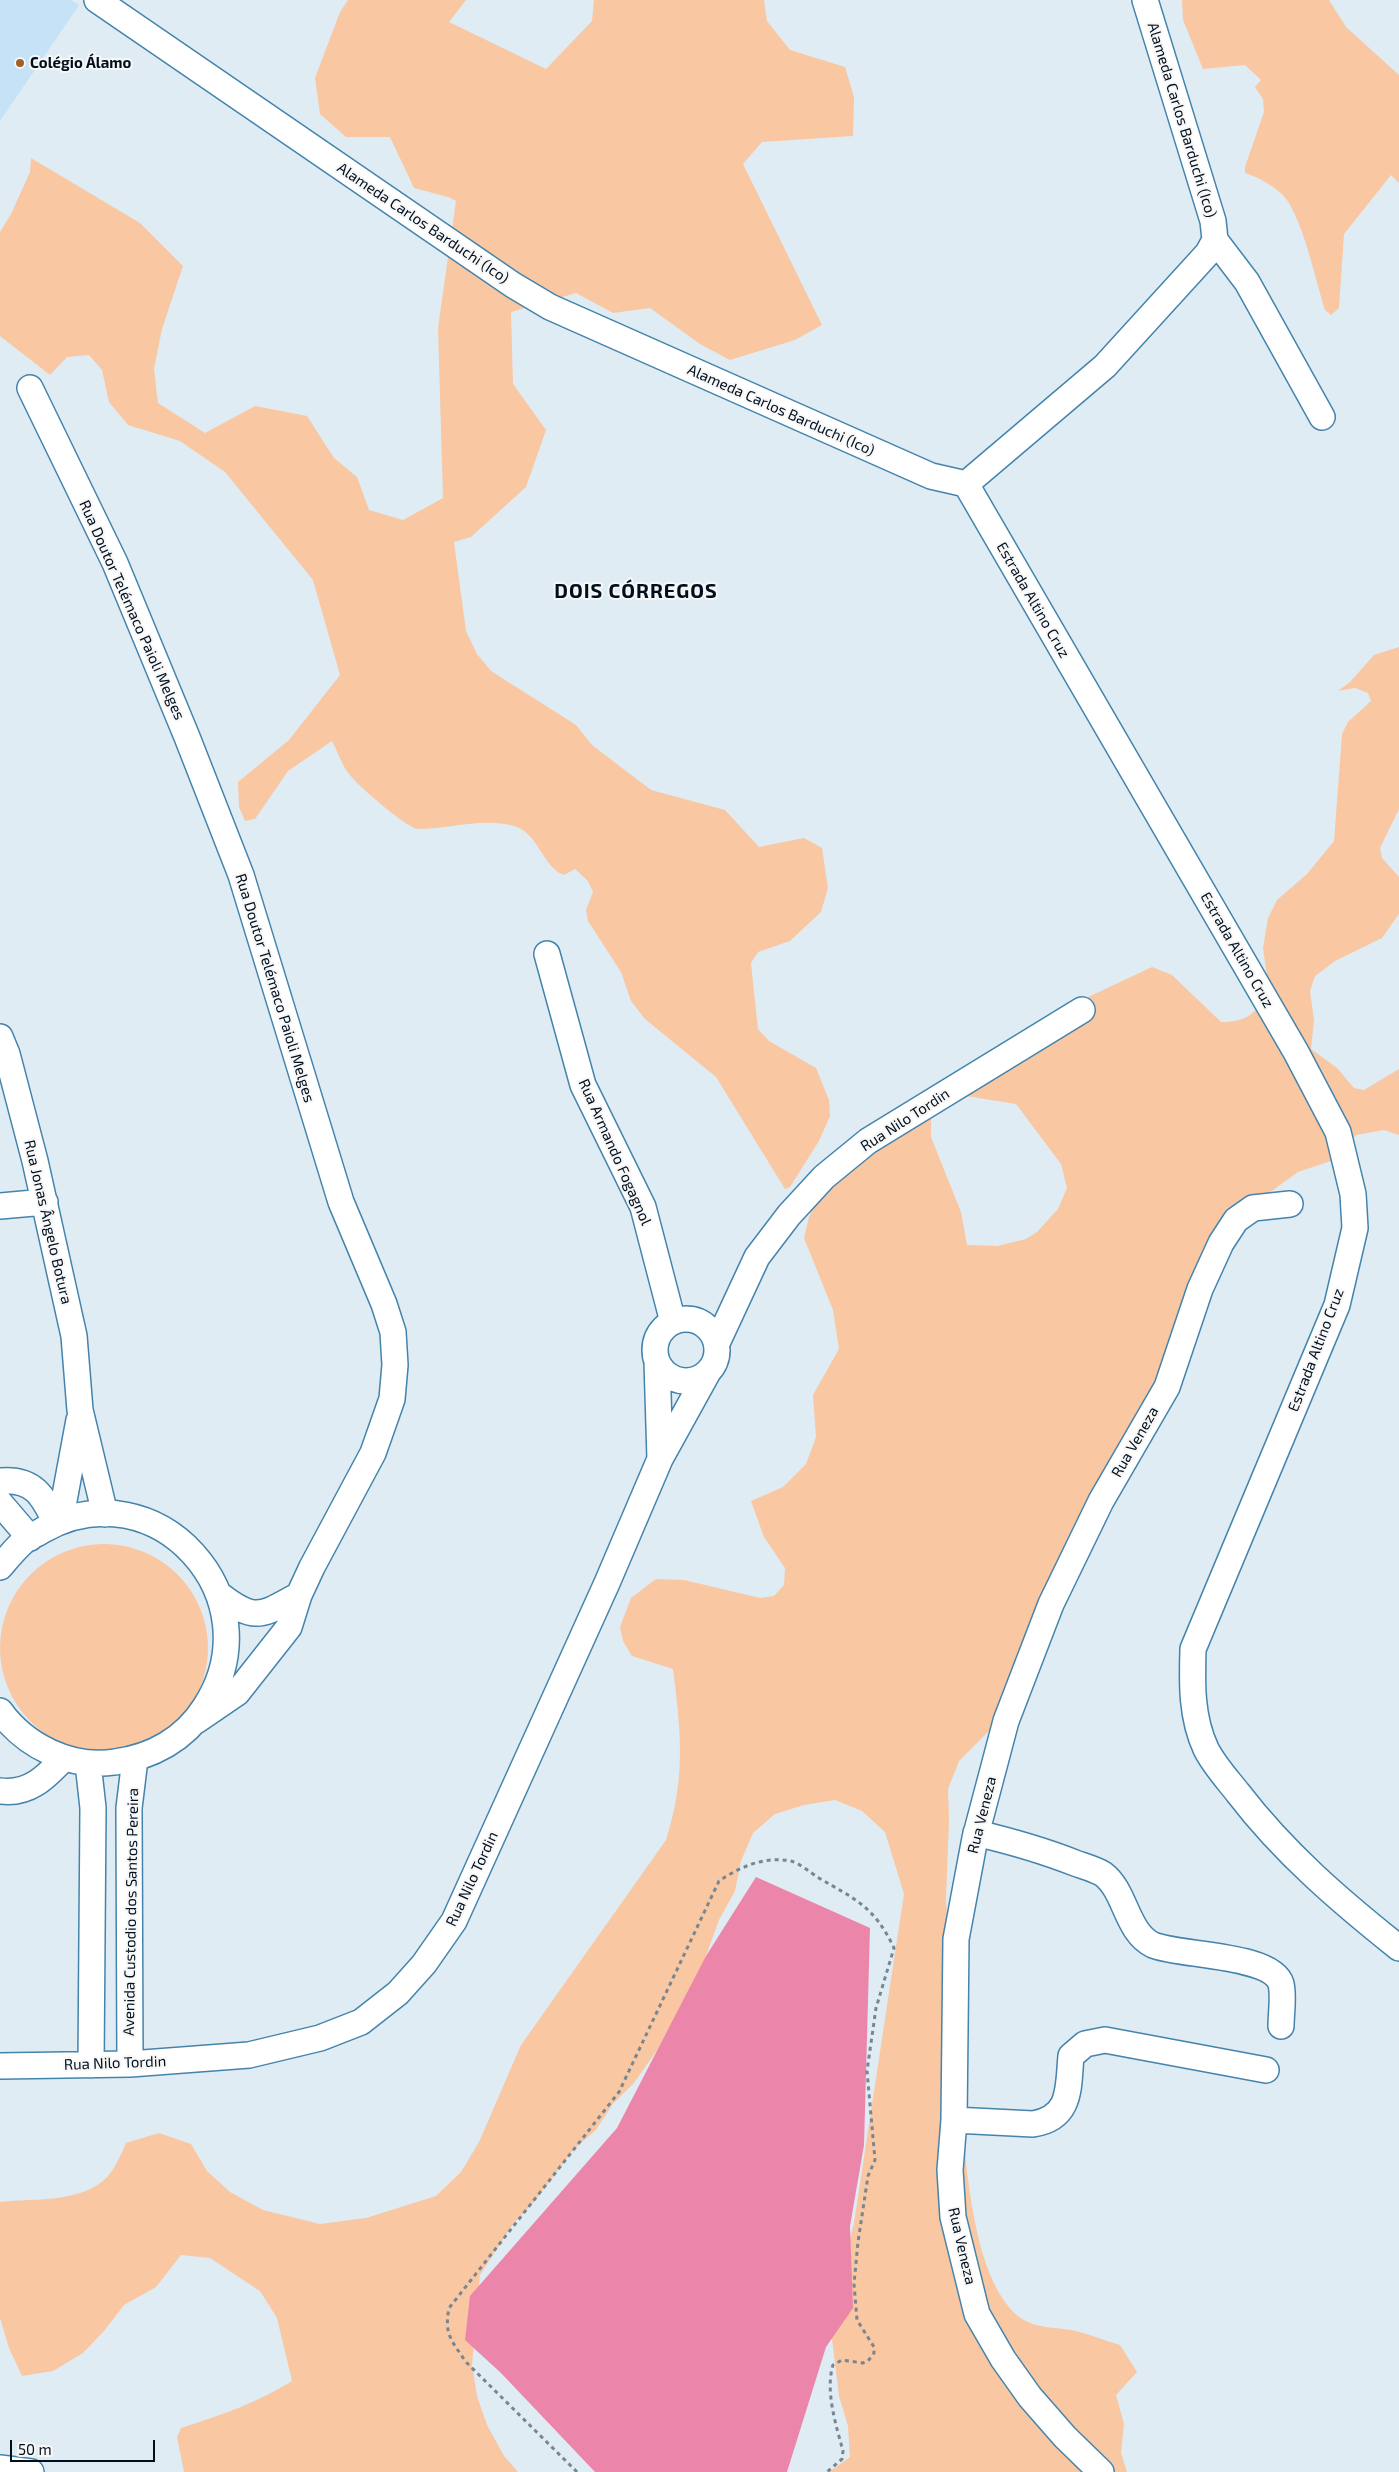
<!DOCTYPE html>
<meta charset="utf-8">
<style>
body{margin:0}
#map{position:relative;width:1399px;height:2472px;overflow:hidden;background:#dfecf4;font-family:"Exo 2",sans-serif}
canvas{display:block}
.scale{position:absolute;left:10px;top:2440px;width:145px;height:22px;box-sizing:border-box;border:2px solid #000f1e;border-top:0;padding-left:6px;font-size:15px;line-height:18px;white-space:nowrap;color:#000f1e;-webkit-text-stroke:4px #f7f7f7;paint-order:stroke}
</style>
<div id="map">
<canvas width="1399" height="2472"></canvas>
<div class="scale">50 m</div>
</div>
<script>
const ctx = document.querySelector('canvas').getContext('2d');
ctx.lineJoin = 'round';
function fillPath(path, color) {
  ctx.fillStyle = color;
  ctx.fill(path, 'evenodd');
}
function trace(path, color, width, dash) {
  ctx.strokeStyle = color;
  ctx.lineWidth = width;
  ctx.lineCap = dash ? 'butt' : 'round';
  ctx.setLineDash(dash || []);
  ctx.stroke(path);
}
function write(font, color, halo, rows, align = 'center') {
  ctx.font = font + ' "Exo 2",sans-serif';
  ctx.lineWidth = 4;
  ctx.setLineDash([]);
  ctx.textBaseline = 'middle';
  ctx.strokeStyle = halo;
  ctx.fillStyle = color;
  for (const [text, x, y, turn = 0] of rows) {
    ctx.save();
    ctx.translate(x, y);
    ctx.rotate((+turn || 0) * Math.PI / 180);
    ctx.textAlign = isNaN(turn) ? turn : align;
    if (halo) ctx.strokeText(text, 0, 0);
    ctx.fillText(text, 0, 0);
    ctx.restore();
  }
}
fillPath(new Path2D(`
 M0,0h71l8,5 -79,116z`), '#c6e2f6');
fillPath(new Path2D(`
 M348,0h118l-17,22 97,47 46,-48 2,-21h170l3,21 23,29 55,17 9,30 -1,39 -91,6 -19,22 79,161 -27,15 -65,20 -30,-16 -50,-36 -37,5 -37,-20 -65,19 2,72 33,46 -20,57 -55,50 -17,5 12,89 11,23 14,17 85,54 16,20 59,45 74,20 34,37 45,-9 18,10 6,40 -7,24 -31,29 -32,11 -7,11 7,66 11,12 47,27 13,32 1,16 -11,25 -29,46 -5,2 -69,-112 -71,-58 -14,-18 -10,-29 -33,-51 -2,-11 7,-18 -5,-11 -13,-12 -11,6c-22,-8 -25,-42 -50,-49 -32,-9 -64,3 -96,3 -10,0 -61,-44 -68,-54 -8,-9 -12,-23 -18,-34l-44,30 -33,48 -10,2 -6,-14 -1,-25 51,-42 51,-65 -27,-95 -88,-108 -45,-31 -52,-16 -19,-23 -7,-32 -13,-15 -22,2 -17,18 -50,-39v-104l11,-18 19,-42 1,-14 109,65 43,43 -21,63 -8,40 4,34 47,30 50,-27 52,10 27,42 23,19 12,33 34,10 40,-22 -5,-170 18,-127 -8,-4 -34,-9 -24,-51h-44l-26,-23 -5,-36 25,-66z
 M1182,0h147l17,27 53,48v108l-8,-8 -47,59 -5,74 -8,7 -6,-5c-9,-28 -23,-96 -43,-116 -10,-9 -24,-17 -37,-21v-6l19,-55 -1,-13 -8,-12 6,-7 -16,-15 -42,4 -20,-49z
 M1399,647v162l-19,39 2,10 17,19v37l-17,24 -47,23 -20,15 -5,15 4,29 -3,29 26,19 17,20 10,2 35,-21v66l-15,-5 -28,5 -22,25 -36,12 -29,21 -34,36 -133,272 -19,65 -78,149 -46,46 -11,28 1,31 -3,78 9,185 4,15c8,60 11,177 59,218 16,13 39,11 58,15 15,4 30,10 44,14l17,27 -21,23 8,29 -3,29 6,19h-298l21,-15 -2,-31 -9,-30 -8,-65 3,-29 20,-79 50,-329 -19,-62 -23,-21 -27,-11 -31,5 -29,9 -22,19 -12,28 -6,30 -16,29 -28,77 -38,59 -19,27 -22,22 -16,25 -22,19 -40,53 -21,22 -33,51 -8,90 5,31 10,29 17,31 14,16h-334l-7,-35 4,-9c40,-13 76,-25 111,-47l-15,-63 -17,-27 -50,-33 -29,-3 -25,32 -32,18 -20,26 -21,22 -30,18 -31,5 -13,-28 -9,-30v-116c36,-4 89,2 112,-31 6,-9 10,-19 14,-28l33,-10 32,11 16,27 23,21 33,18 57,14 46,-6 70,-22 25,-24 18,-30 42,-97 145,-205c20,-63 15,-107 7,-171l-41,-13 -9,-15 -3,-14 11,-29 25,-19 28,1 76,18 14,-2 10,-11 1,-17 -21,-31 -13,-36 32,-14 23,-23 10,-27 -3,-42 26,-46 -6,-39 -29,-72 5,-21 15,-33 107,-71v24l30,75 6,33 30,1 29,-7 11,-7 21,-23 9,-21 -6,-24 -45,-60 -50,-8 -11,-12v-12l112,-65 85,-40 20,8 49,47c28,0 34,-9 48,-32l-6,-42 5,-30 9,-18 30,-26 27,-33 8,-107 6,-12 23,-21 -3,-8 -13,-5 -17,3 12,-9 24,-27z
 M0 1648a104 104 0 1 1 208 0a104 104 0 1 1-208 0Z`), '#f9c7a2');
fillPath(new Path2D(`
 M756,1877l114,51 -6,217 -14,81 3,82 -27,39 -39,125h-192l-94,-99 -36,-33 5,-44 147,-168 89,-172z`), '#eb85a9');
const minor = new Path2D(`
 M97,0l416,285 37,22 381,169 35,8
 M1215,240l32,42 75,135
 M30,388l85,175 72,174 54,138 100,327 43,102 9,28 2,33 -3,34 -19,54 -61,114 -13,28 -10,32 -52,66 -41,28
 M966,484l330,568 42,80 15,62 2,34 -18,77 -144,344c-1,34 -2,68 13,100 8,16 21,30 32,44 46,60 102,108 161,155
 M966,484l139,-118 103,-113 7,-13 -2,-19 -68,-221
 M547,954l36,131 60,122 30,115
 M0,1037l7,17 28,107 39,175 6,74 25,104
 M0,1206l45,-4
 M655 1350a31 31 0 1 1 62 0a31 31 0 1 1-62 0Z
 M717,1343l40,-86 32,-42 35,-38 44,-36 214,-131
 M657,1361l3,98 48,-87
 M0,1481c34,-3 43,15 56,42
 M0,1503l30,35
 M60,1522l19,-102
 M0,1567c7,-8 15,-18 23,-25 6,-5 14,-8 20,-12 113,-64 233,68 162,177 -20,32 -53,50 -90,55 -44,7 -90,-16 -115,-51
 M220,1595c36,28 42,20 79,0
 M88,1763l5,45 -2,257
 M0,1791c29,4 46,-14 64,-33
 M976,1833c34,8 66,17 99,30 8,3 20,6 28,11 23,17 23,58 50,71 26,11 119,9 128,39 3,12 0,30 0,42
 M130,2064l-1,-256 6,-49
 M0,2066l130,-2 119,-9 71,-17 41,-16 37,-29 26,-29 30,-43 153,-338 53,-124
 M954,2120l79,4c39,-6 35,-37 38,-68l14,-12 20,-4 161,30
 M0,2468l31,4
 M1101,2472l-36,-35 -35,-40 -27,-38 -26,-45 -24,-97 -3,-47 4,-50 2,-181 19,-101 31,-117 45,-117 50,-103 66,-114 33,-98 21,-46 15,-23 17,-12 37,-4`);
trace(minor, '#4484ac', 28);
trace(new Path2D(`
 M577,2472l-111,-110c-15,-22 -22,-28 -17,-54l170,-216 100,-211c21,-14 45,-25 72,-20 8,2 19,11 26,16 38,22 57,29 77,71l-18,60 -9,63 8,89 -7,16 -10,66 -4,42 3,36 17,27v6l-6,8 -5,2 -21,-3 -9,5c-8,26 3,60 10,86l-1,8 -15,13`), '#788691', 3, [4, 4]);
trace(minor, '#fff', 25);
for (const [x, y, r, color] of [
 [20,63,5,"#a1612a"]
]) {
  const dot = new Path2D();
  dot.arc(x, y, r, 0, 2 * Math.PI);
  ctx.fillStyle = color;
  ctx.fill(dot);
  trace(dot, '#f7f7f7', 2);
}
write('bold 15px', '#000f1e', '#f7f7f7', [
 ["Colégio Álamo",30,63]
], 'left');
write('15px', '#000f1e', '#f7f7f7', [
 ["Alameda Carlos Barduchi (Ico)",1182,120,73],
 ["Alameda Carlos Barduchi (Ico)",423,223,34],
 ["Alameda Carlos Barduchi (Ico)",781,410,24],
 ["Estrada Altino Cruz",1033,600,60],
 ["Rua Doutor Telémaco Paioli Melges",132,610,66],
 ["Estrada Altino Cruz",1237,950,60],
 ["Rua Doutor Telémaco Paioli Melges",275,988,73],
 ["Rua Nilo Tordin",905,1120,-33],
 ["Rua Armando Fogagnol",615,1152,66],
 ["Rua Jonas Ângelo Botura",48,1222,77],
 ["Estrada Altino Cruz",1316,1350,-69],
 ["Rua Veneza",1135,1442,-60],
 ["Rua Veneza",982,1815,-76],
 ["Rua Nilo Tordin",472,1879,-65],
 ["Avenida Custodio dos Santos Pereira",131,1912,-89],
 ["Rua Nilo Tordin",115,2063,-2],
 ["Rua Veneza",962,2246,77]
]);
ctx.letterSpacing = '1px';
write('bold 20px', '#000f1e', '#f7f7f7', [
 ["DOIS CÓRREGOS",636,591]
]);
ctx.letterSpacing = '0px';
</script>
